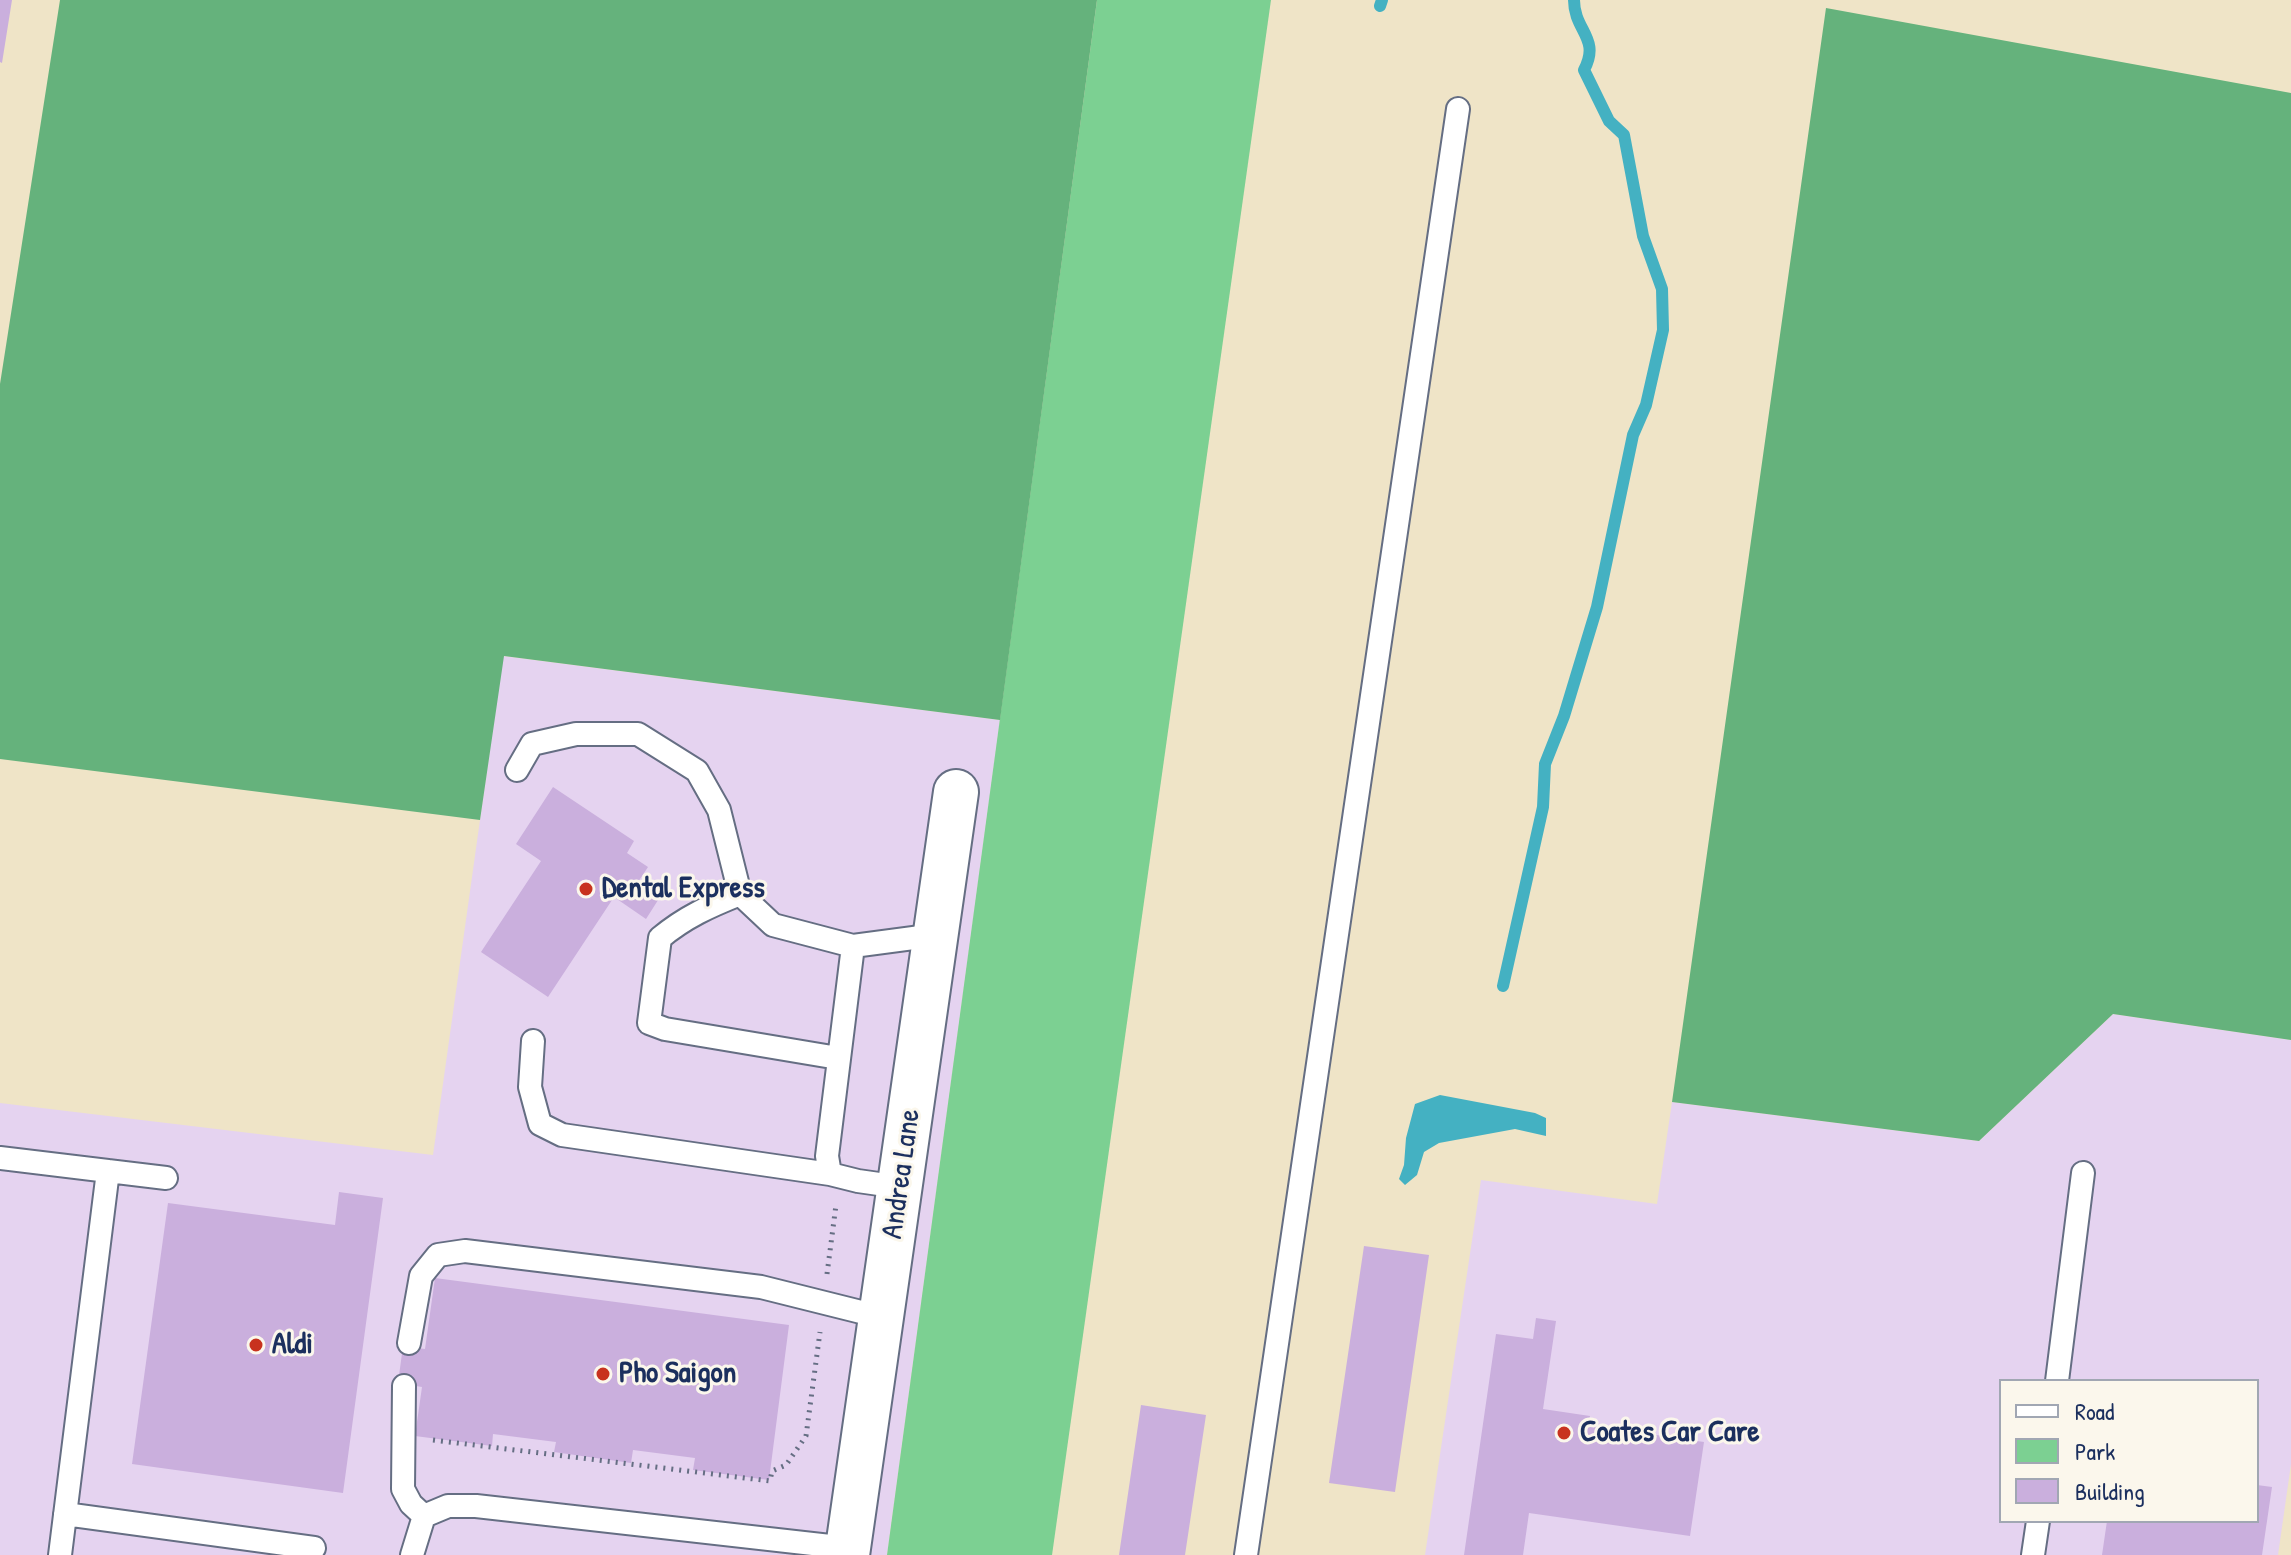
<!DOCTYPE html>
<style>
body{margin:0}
#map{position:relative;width:2291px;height:1555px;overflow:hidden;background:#efe4c7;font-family:"Patrick Hand",sans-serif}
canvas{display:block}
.legend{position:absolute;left:1999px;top:1379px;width:260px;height:144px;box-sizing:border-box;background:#fbf7ec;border:2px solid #a1a7b3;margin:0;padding:10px 14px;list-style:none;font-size:24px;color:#1b2f5e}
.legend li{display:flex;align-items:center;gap:16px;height:40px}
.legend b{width:40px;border:2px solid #a1a7b3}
</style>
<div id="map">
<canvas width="2291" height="1555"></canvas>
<ul class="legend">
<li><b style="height:10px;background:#fff"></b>Road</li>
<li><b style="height:22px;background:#7cd092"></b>Park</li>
<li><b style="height:22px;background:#caafdd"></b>Building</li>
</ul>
</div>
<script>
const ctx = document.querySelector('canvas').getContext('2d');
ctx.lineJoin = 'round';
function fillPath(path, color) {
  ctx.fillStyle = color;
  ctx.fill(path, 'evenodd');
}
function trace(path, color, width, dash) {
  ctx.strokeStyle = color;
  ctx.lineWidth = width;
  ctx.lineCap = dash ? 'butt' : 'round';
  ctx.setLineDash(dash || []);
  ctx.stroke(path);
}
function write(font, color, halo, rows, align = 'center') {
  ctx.font = font + ' "Patrick Hand",sans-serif';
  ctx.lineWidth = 6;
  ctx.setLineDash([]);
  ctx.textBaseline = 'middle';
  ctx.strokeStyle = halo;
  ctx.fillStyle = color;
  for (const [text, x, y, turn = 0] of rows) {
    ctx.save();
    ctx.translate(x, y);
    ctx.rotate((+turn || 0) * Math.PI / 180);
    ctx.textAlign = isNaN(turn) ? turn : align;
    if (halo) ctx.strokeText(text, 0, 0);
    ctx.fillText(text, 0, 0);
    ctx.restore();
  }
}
fillPath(new Path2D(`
 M503,656l497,64 -113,835h-887v-452l433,52z
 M2113,1014l178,26v424l-13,91h-853l56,-375 176,24 15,-102 307,39zM2001,1381h256v140h-256z`), '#e5d3f0');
fillPath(new Path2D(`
 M1097,0h174l-219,1555h-165z`), '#7cd092');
fillPath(new Path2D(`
 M60,0h1037l-97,720 -496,-64 -24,164 -480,-61v-375z
 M1826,8l465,85v947l-178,-26 -134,127 -307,-39z`), '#65b27c');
fillPath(new Path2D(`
 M1440,1095l95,18 11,5v18l-31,-7 -76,14 -15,9 -7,23 -12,10 -6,-6 5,-14 2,-27 9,-34z`), '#44b1c2');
trace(new Path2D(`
 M1380,6l2,-6
 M1503,986l40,-179 2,-43 19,-48 33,-109 36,-172 13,-30 17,-75 -1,-41 -19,-53 -19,-101 -15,-14 -25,-51c17,-32 -10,-39 -10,-70`), '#44b1c2', 12);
fillPath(new Path2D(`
 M0,0h12l-10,63 -2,-1z
 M553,787l81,54 -7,12 21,14 -10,15 22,15 -14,22 -32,-22 -66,100 -67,-45 60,-91 -25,-17z
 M339,1192l44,6 -40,295 -211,-29 36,-261 167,22z
 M1364,1246l65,9 -34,237 -66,-9z
 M435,1278l354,47 -20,155 -76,-10 2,-12 -62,-8 -2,13 -77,-11 2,-10 -63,-8 -1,12 -77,-10 7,-49 -24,-4 5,-37 22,3z
 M1536,1318l20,3 -13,88 47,7 -2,9 116,17 -14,94 -161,-23 -6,42h-59l32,-221 37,5z
 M1141,1405l65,10 -21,140h-66z
 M2257,1485l15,2 -10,68h-160l5,-34h150z`), '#caafdd');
const lane = new Path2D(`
 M517,770l15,-26 44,-10h62l59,37 22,39 21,84 33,31 80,21 83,-11
 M740,894c-30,12 -55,23 -80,44l-11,85 16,6 173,29
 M853,946l-26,210 3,18 28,7 42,6
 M533,1041l-3,46 10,37 22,11 268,39
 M0,1158l166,20
 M409,1343l12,-67 17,-21 27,-4 296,36 120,30
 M2057,1381l26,-208
 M404,1386l-1,103 8,15 13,12
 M65,1514l249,34
 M60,1555l48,-384
 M412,1555l12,-39 24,-10h28l372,42
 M1246,1555l212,-1446
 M2033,1555l5,-34`);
const street = new Path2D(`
 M847,1555l109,-763`);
trace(lane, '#656e83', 26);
trace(street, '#656e83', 48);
trace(new Path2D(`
 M827,1274l9,-69
 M433,1440l337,41 2,-10 14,-6 20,-29 14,-104`), '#656e83', 5, [2, 6]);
trace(lane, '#fff', 22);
trace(street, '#fff', 44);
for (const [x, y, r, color] of [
 [586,889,8,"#c8321e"],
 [256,1345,8,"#c8321e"],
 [603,1374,8,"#c8321e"],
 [1564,1433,8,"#c8321e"]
]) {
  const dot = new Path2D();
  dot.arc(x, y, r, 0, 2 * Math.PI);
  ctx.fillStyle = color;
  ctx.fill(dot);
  trace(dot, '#fbf7ec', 3);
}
write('bold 30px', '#1b2f5e', '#fbf7ec', [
 ["Dental Express",602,889],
 ["Aldi",272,1345],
 ["Pho Saigon",619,1374],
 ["Coates Car Care",1580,1433]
], 'left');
write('30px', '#1b2f5e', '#fbf7ec', [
 ["Andrea Lane",902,1174,-82]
]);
</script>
